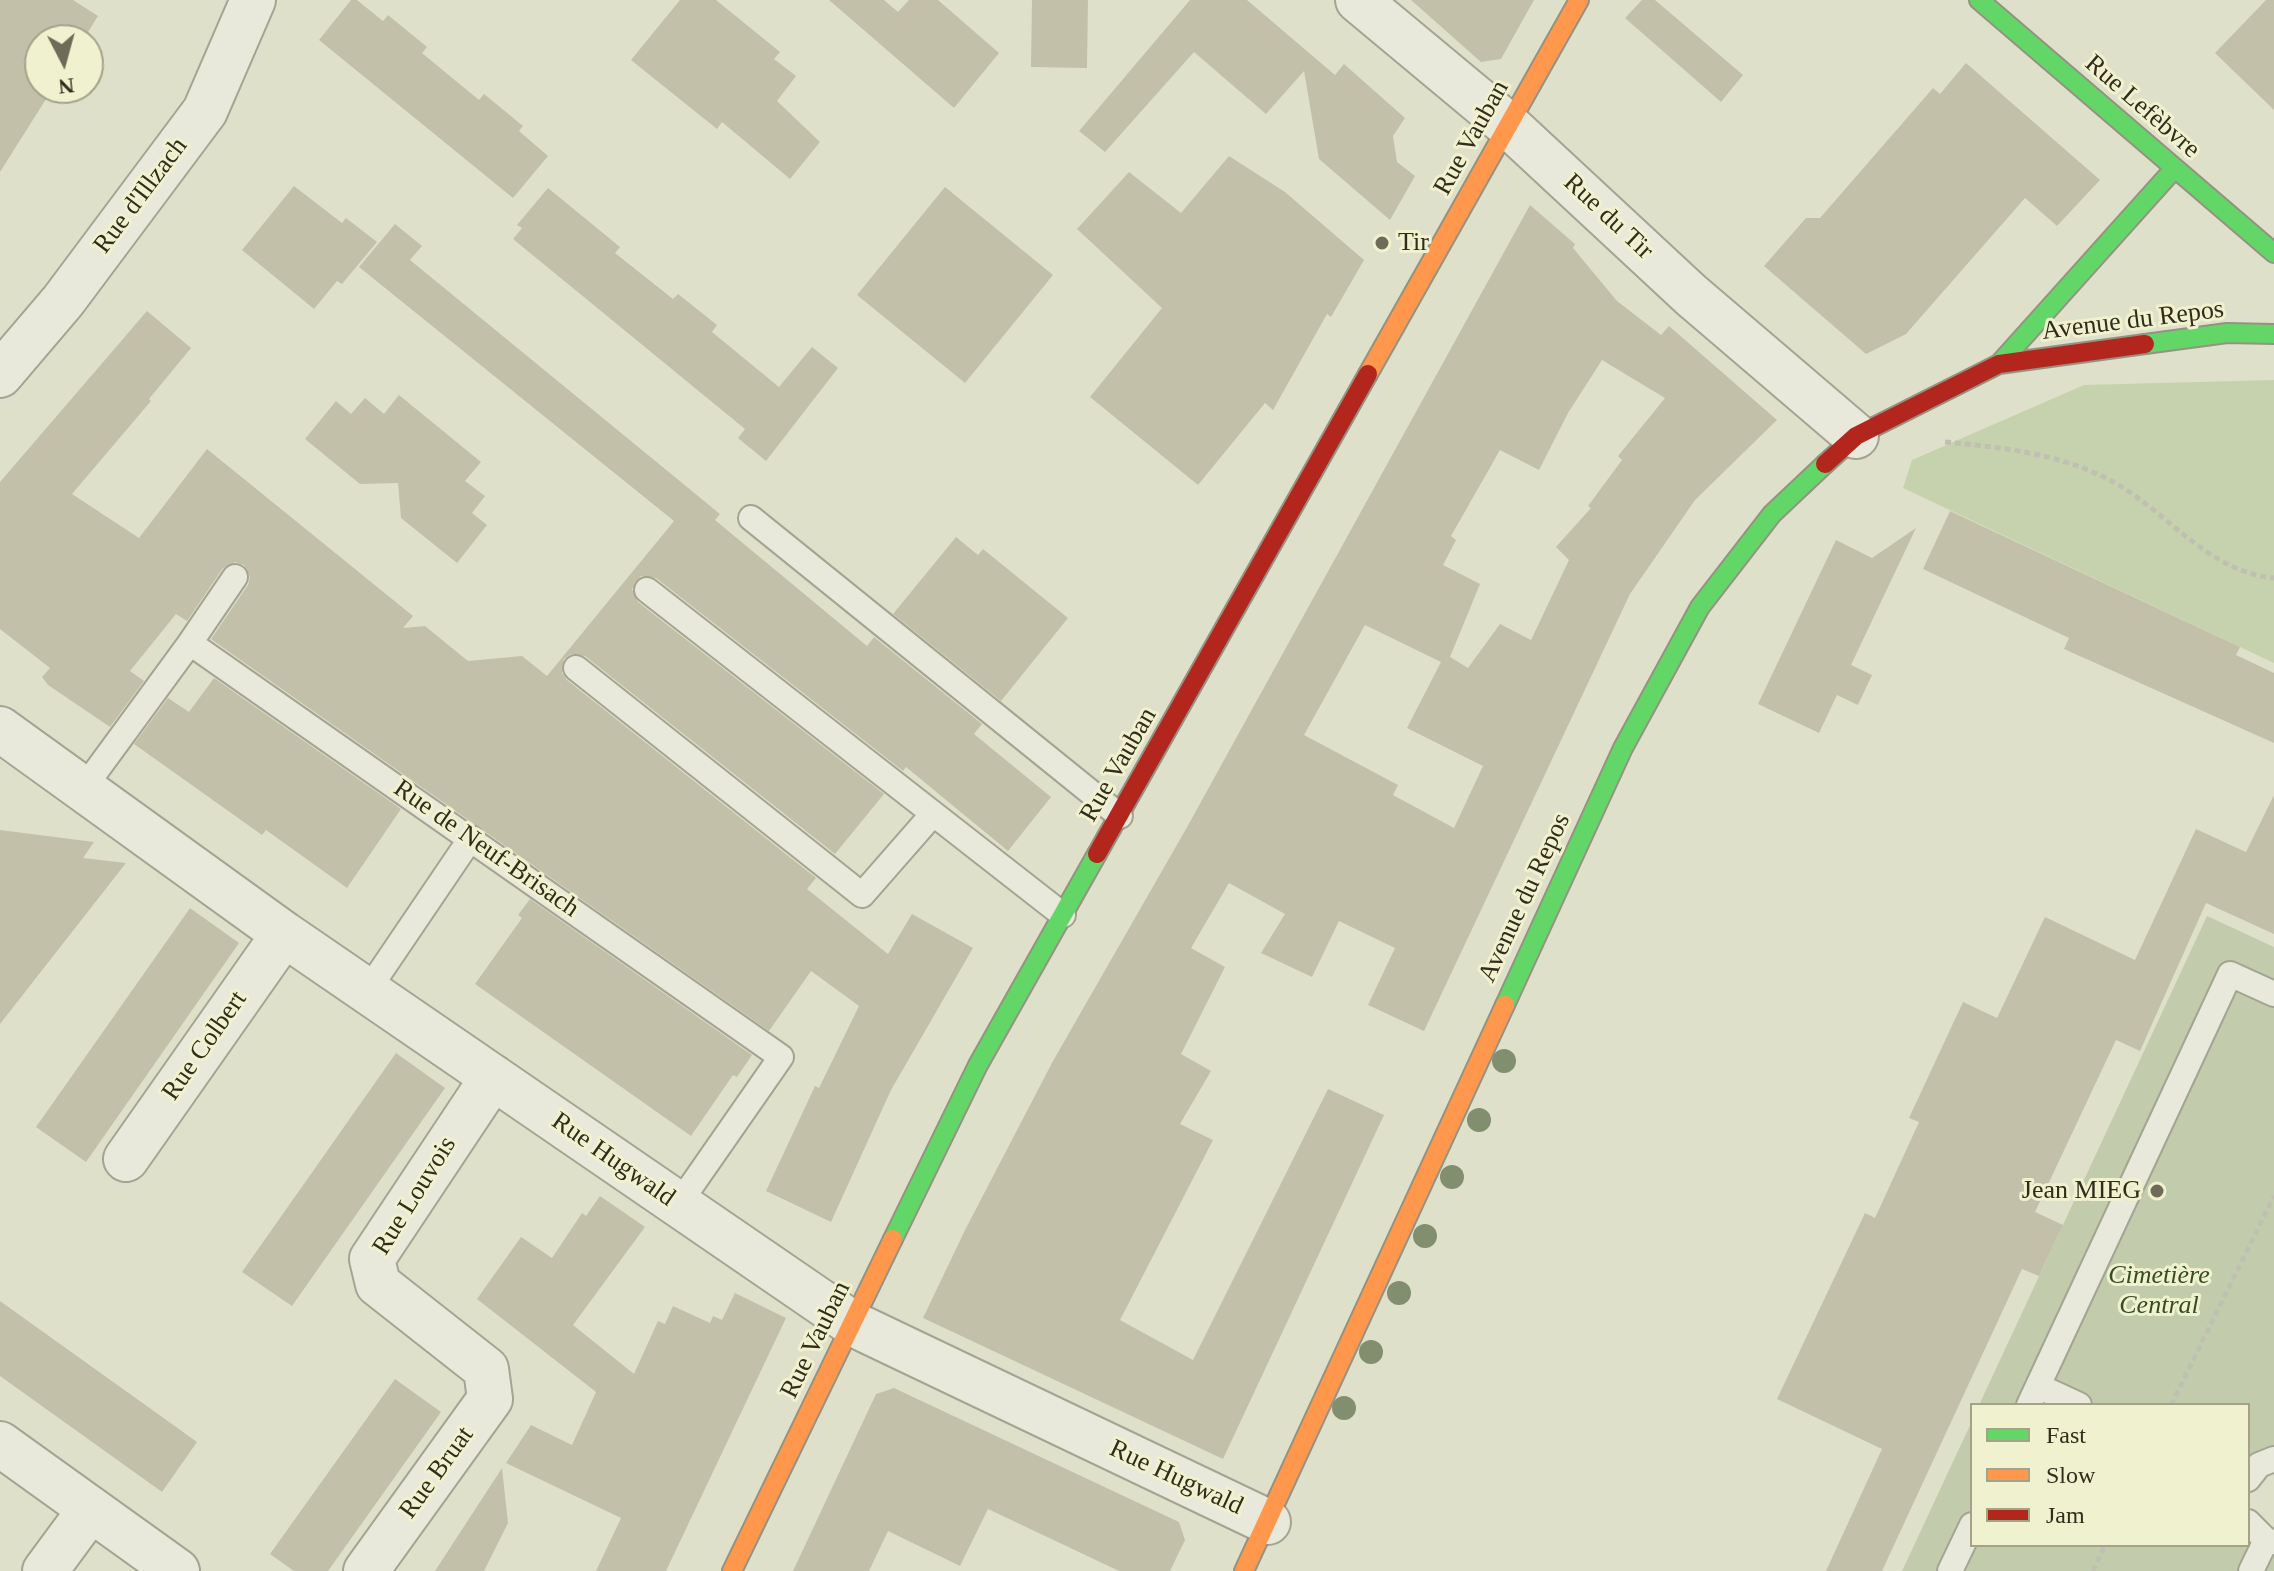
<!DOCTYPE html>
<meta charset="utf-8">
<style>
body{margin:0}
#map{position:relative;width:2274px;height:1571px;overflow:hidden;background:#dfe0c9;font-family:Georgia,serif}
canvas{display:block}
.legend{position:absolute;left:1970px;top:1403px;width:280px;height:144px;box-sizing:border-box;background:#f0f1cf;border:2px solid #a4a388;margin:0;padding:10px 14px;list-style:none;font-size:24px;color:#312d1d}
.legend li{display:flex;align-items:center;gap:16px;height:40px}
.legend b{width:40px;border:2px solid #a4a388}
.north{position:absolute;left:24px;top:24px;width:80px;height:80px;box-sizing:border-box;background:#f0f1cf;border:2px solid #a4a388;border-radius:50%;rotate:174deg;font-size:22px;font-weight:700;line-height:32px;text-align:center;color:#312d1d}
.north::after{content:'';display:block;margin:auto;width:28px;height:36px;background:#6e6c59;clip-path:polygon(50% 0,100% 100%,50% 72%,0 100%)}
</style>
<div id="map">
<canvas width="2274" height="1571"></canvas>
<ul class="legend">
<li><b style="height:10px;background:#63d668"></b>Fast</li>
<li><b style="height:10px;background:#ff974d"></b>Slow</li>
<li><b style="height:10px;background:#b3261e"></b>Jam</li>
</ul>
<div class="north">N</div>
</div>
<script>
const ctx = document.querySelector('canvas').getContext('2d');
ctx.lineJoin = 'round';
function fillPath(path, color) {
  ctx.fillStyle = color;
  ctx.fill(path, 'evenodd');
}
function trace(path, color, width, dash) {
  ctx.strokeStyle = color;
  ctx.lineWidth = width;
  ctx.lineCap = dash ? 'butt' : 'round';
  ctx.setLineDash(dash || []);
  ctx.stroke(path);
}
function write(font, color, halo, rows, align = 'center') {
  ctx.font = font + ' Georgia,serif';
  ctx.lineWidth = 6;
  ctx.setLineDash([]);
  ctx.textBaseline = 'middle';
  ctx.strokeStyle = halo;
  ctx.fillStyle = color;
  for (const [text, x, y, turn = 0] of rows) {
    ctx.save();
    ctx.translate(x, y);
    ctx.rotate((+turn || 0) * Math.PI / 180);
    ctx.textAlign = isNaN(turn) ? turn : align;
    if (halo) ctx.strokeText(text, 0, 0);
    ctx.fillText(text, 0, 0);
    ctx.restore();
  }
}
fillPath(new Path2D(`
 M2274,380v283l-371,-175 9,-28 172,-75z`), '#c6d2ad');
fillPath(new Path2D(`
 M2207,916l67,31v512l-26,20v-74h-269z
 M1972,1421v124h276v-23l26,20v29h-372z`), '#c2ccac');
fillPath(new Path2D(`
 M0,0h73l25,16 -15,24h-43v48h13l-53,84z
 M351,0h6l26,21 5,-6 39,32 -5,6 57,47 5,-6 39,32 -4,5 29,25 -35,42 -194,-158z
 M680,0h36l64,52 -6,7 22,17 -19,25 43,41 -30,37 -68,-57 -5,7 -86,-69z
 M829,0h55l14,12 11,-12h29l61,53 -45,55z
 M1032,0h56l-1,68 -56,-1z
 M1190,0h57l88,75 9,-11 61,54 -12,18 4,26 18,14 -25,44 -71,-61 -15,-88 -38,43 -72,-62 -89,100 -26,-21z
 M1411,0h123l-33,59 -20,3z
 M1642,0h13l88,75 -22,27 -96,-84z
 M2266,0h8v110l-59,-57z
 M1966,63l134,117 -43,46 -32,-28 -119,136 -40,20 -102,-88 42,-48h14l113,-130 7,6z
 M1229,156l56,36 79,68 -33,57 -4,-3 -54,96 -8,-7 -67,82 -108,-88 72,-89 -85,-79 52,-57 52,41z
 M294,186l48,37 4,-5 31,24 -35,42 -5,-3 -23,28 -72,-59z
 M945,187l108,88 -88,108 -108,-88z
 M548,188l72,59 -5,6 58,46 5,-5 39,31 -5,7 67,55 33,-40 26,21 -72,93 -28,-23 7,-9 -232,-190 9,-11 -5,-3z
 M1530,205l45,39 -2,4 44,53 44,34 8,-9 108,94 -82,80 -65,94 -206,437 -56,-26 27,-57 -56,-27 -27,56 -51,-24 24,-39 -56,-31 -38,65 34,19 -44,87 30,17 -31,53 33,16 -93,180 73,40 135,-271 56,26 -161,344 -300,-141 42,-88 88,-169 133,-232zM1602,360l63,38 -47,58 4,4 -34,46 3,2 -35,39 13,13 -38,80 -31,-16 -32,44 -18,-11 30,-73 -37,-19 13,-25 -5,-4 49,-86 39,20 29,-57zM1365,625l76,37 -34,66 76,38 -29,62 -61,-33 5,-10 -94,-50z
 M395,224l27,22 -12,14 310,254 -5,6 152,126 7,-9 108,87 -8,10 77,63 -43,54 -102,-84 -3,4 -247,-193 -15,-2 -9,13 6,13 246,192 -49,60 -250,-198 -14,-2 -7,5 -2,14 5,7 249,198 -9,11 81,65 24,-40 61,34 -82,142 -60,132 -65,-31 49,-105 4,2 40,-82 -48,-35 -42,60 -537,-377 -21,-15 37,-54 2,-8 -6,-12 -9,-3 -12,6 -36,53 -11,-7 -46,57 14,10 -34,46 -62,-42 -6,-8 8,-9 -50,-39v-147l147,-171 44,37 -42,51 2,2 -79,93 67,44 68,-89 206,167 -10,12 22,-2 43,35 54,-5 25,20 127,-155 -315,-254z
 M399,395l82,67 -16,19 20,15 -13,17 15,12 -30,38 -56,-45 -3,-35 -38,1 -55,-45 31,-38 15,13 14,-16 19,16z
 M1950,511l290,136 -4,8 38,18v70l-210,-94 5,-11 -146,-69z
 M1916,528l-65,137 21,10 -14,30 -21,-10 -18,38 -61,-29 78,-164 36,18z
 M956,537l22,18 5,-6 85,69 -67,83 -108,-87z
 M214,678l187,131 -54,79 -81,-58 -4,5 -128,-91 34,-46 21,14z
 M2274,795v139l-68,-31 -66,148 -24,-11 -81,172 28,13 -24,51 -17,-7 -140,302h-56l56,-122 -105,-50 88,-186 10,5 44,-96 -10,-4 54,-116 34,16 48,-101 90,43 61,-131 50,23z
 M0,830l94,12 -11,16 43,5 -126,161z
 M530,899l222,156 -15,22 -4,-2 -42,61 -216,-152 47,-66 -4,-3z
 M190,908l49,35 -153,219 -50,-35z
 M396,1053l49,35 -153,218 -50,-34z
 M600,1196l45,31 -72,98 61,49 24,-53 7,3 8,-18 37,17 3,-7 9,4 13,-27 51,25 -120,253h-70l25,-53 -115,-55 25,-38 41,20 24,-53 -119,-93 44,-62 31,21 30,-45 4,3z
 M0,1301l197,141 -35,50 -162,-116z
 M395,1379l46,33 -113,159h-34l-24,-17z
 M894,1388l285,134 6,18 -15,31h-51l-131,-62 -28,57 -72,-35 -19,40h-76l83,-177z
 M502,1468l6,55 -24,48h-49z`), '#c3c0aa');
const lane = new Path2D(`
 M751,518l369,298
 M647,590l416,325
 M190,643l45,-66
 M576,668l286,227 70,-80
 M83,789l107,-146 591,414 -103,148
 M368,990l103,-152
 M2038,1386l41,19
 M2029,1405l201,-431 44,20
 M2248,1479l11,-14 15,-6
 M2248,1522l18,18 8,2
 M1950,1571l22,-46
 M2251,1571l15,-31`);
const street = new Path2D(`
 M1358,0l150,125 183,170 165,141
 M0,375l63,-74 142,-190 48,-111
 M0,729l284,205 569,390 415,198
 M126,1159l158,-225
 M0,1444l177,127
 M45,1571l45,-61
 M366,1571l124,-172 -4,-30 -108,-85 -6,-25 121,-182`);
const fast = new Path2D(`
 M1979,0l295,253
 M2145,344l82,-11 47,1
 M1999,364l175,-195
 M1505,1005l118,-257 77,-141 72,-93 53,-50
 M893,1239l85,-174 119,-211`);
const slow = new Path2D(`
 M1368,374l211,-374
 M732,1571l161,-332
 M1244,1571l261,-566`);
const jam = new Path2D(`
 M1825,464l31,-28 143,-72 146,-20
 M1097,854l271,-480`);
trace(lane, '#a4a493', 28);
trace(street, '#a4a493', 48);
trace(fast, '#949383', 22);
trace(slow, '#949383', 22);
trace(jam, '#949383', 22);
trace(new Path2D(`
 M1945,442c63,6 129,13 183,49 48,32 85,81 146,87
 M2171,1405l103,-209
 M2093,1571l12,-26`), '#c0c0b2', 5, [6, 4]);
trace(lane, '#e8e8db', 24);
trace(street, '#e8e8db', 44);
trace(fast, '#63d668', 18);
trace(slow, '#ff974d', 18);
trace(jam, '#b3261e', 18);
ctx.fillStyle = '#828f6f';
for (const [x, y] of [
 [1504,1061],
 [1479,1120],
 [1452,1177],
 [1425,1236],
 [1399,1293],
 [1371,1352],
 [1344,1408]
]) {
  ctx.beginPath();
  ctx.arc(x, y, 12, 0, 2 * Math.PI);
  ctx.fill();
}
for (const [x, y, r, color] of [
 [1382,243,8,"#6e6c59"],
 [2157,1191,8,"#6e6c59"]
]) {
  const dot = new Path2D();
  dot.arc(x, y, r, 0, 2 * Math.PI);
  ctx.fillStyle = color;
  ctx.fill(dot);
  trace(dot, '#f0f1cf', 3);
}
write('26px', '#312d1d', '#f0f1cf', [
 ["Rue Lefèbvre",2142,107,41],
 ["Rue Vauban",1472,138,-61],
 ["Rue d'Illzach",141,196,-53],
 ["Rue du Tir",1608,217,43],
 ["Avenue du Repos",2133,321,-7],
 ["Rue Vauban",1119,765,-60],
 ["Rue de Neuf-Brisach",486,849,35],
 ["Avenue du Repos",1525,898,-65],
 ["Rue Colbert",205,1046,-55],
 ["Rue Hugwald",613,1160,35],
 ["Rue Louvois",415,1196,-58],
 ["Rue Vauban",816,1340,-64],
 ["Rue Bruat",437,1473,-54],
 ["Rue Hugwald",1176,1478,25]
]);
write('26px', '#312d1d', '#f0f1cf', [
 ["Tir",1398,243],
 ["Jean MIEG",2141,1191,"right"]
], 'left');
write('italic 26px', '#364c25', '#f0f1cf', [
 ["Cimetière",2159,1276],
 ["Central",2159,1306]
]);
</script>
